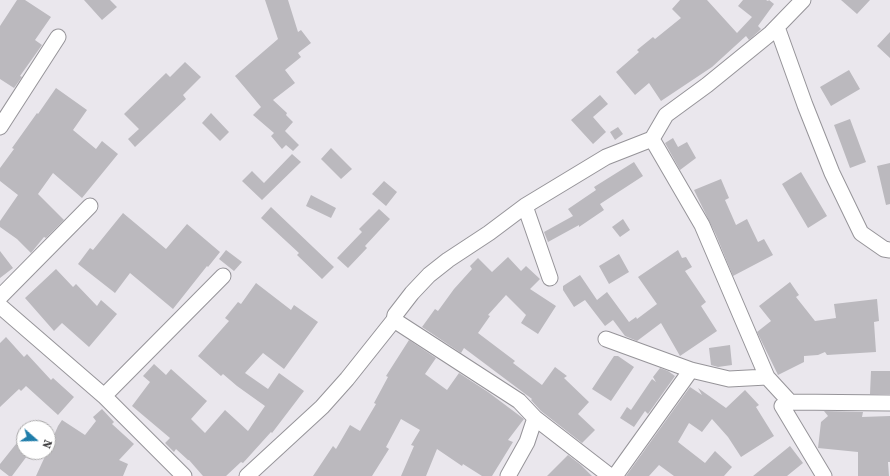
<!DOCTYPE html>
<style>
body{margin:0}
#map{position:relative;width:890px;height:476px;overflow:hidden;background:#eae7ed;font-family:"Source Serif 4",serif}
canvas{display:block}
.north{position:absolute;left:16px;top:420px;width:40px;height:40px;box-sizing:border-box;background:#fff;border:1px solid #abaaab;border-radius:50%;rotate:110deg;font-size:11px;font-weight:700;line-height:16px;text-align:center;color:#2c2b2d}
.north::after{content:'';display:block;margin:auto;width:14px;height:18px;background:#1f7daa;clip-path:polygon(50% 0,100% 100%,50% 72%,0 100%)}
</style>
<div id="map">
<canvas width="890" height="476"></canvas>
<div class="north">N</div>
</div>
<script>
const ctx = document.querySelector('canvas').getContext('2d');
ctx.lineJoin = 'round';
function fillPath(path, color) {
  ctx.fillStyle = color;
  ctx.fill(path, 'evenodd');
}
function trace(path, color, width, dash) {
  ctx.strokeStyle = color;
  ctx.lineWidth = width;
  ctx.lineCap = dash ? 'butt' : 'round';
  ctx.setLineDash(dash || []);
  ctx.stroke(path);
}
fillPath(new Path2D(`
 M17,0h8l26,17 -16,23 7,5 -22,31 2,1 -8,11 -14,-9v-53z
 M84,0h26l7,7 -15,13z
 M265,0h23l10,32 3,-2 10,13 -13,10 3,4 -16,13 10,13 -22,17 14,13 -1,2 7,7 -8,9 14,14 -6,6 -7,-6 -4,4 -11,-13 3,-3 -21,-18 8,-8 -26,-31 43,-37z
 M680,0h27l30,33 15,-16 -14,-11 5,-6h23l2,1 1,-1 5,4 -16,22 3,3 -3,3 -9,8 -3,-4 -34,31 -51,34 -12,-18 -14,12 -19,-23 23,-20 -2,-2 16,-13 2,2 26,-21 -9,-9z
 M841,0h29l-13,14z
 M890,32v26l-13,-12z
 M185,62l16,15 -18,18 3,4 -51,48 -7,-8 11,-10 -15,-15 42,-41 4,4z
 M849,70l11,19 -29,17 -11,-19z
 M56,88l31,22 -14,20 23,19 6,-8 16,13 -36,44 -29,-25 -15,21 26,26 -18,18 -2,-1 -13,16 -14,-14 -17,-12v-6l18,-26 -18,-14v-13l14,-19 -2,-1 25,-35 1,1z
 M600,95l8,9 -15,13 13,15 -13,12 -22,-24z
 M211,113l18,19 -9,9 -18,-18z
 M850,119l16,43 -16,6 -16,-43z
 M618,127l5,7 -8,6 -5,-8z
 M673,138l5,9 9,-5 9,16 -16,12 -15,-27z
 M331,148l21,21 -11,10 -20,-20z
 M292,154l9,8 -39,38 -20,-19 10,-10 12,12z
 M634,162l9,14 -43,28 4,6 -25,17v-2l-31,17 -4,-10 29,-16 -5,-7 28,-19 -2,-3z
 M890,163v41l-4,1 -9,-39z
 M801,172l26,44 -19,12 -26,-44z
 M721,179l8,19 -4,2 11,25 11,-6 11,23 6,-3 9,16 -40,21 -17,-41 -22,-45z
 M384,181l13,11 -11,14 -14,-12z
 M311,195l25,13 -5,10 -25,-12z
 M271,207l63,60 -12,12 -25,-24 2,-2 -38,-35z
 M379,209l11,10 -25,27 2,2 -19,20 -11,-10 25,-26 -3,-3z
 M123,213l43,36 21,-25 33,28 -12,15 -1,-1 -34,43 -43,-36 -15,20 -37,-29 12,-16 3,2z
 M623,219l7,11 -10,7 -8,-10z
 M226,250l16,12 -8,9 -15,-12z
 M678,250l4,8 4,-1 6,10 -7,4 21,31 -5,4 16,25 -37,25 -19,-33 -24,18 -12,-5 -12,-16 -8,6 -20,-26 -11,7 -11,-17v-4l17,-11 17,25 10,-8 22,30 7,-5 1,2 20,-15 -19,-27z
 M0,251l13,17 -13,10z
 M619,254l10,18 -20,12 -10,-18z
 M508,257l13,14 5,-5 14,13 -10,10 26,17 -18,28 -17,-11 5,-8 -20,-20 -18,20 2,1 -12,17 37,28 -2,2 29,22 13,-18 12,9 -3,2 25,24 -11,12 17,16 -13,13 -41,-32 -10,-11 1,-1 -68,-51 -3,5 -39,-26 13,-18 3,2 16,-22 18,-20 -2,-3 8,-8 14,14z
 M56,269l17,18 3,-3 21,22 4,-6 16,14 -28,33 -27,-24 -8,8 -29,-33z
 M790,282l9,13 -3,2 19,24 21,-3 -2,-14 43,-5 2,22 -5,1 2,30 -49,3 -2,-3 -7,3 -14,1v6l-26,13 -21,-43 14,-11 -12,-15z
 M256,283l35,27 3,-5 24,17 -34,47 -21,-16 -18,20 23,16 11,-16 25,18 -32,42 -1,-1 -28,31 -2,-1 -15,14h-23l-14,-16h-1l-12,-11 -2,3 -9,-9 5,-5 -38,-32 18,-24 -7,-6 11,-12 12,11 5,-6 36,32 -16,18 14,14 20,-23 23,21 17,-25 -28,-20 -14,-12 -2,2 -23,-20 31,-35 -4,-3 13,-16 3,2z
 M6,337l18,20 3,-3 24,26 2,-2 21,19 -16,18 -32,-29 -5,5 -2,-2 -19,18v-64z
 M409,340l27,18 -11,16 22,16 12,-17 29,19 36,27 -16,21 5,2 -21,34h-10l-19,-12 -1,2 -25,-17 -11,27h-25l13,-30 -3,-1 9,-15 -19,-11 -15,28 3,2 -17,27h-59l20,-30 3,3 14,-24 10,6 16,-27 -2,-1 14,-26 -2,-1z
 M730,345l2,20 -14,2 -7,-2 -2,-17z
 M614,356h4l16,11 -23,34 -19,-12z
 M660,368l8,3 7,5 -27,38 -3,-3 -11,16 -14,-9 7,-11 4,3 21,-31 4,3 -3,-5z
 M871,371h19v23h-20z
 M690,387l12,8 -4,-7 28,20 19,-18 14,15 -3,2 18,29 -33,21 -13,-20 -16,-18 -10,13 -13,-9 -11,19 27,21 10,-12 17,16 -8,9h-50l-15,-11 -10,11h-23z
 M102,409l12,13 -2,2 22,20 -15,16 9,4 -5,12h-87l11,-24h1v-3l10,-23 4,-6 23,15 11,-14 -3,-4z
 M824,411l39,1 -1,5 28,-1v46h-2l1,14h-31v-24l-40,-4 3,-26 7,-6z
 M24,434v18h6l-18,24h-3l-9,-7v-5z
 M790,446l13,17 -16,13h-34z
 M568,455l13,10 11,11h-45z`), '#bbb9be');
const minor = new Path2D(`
 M777,27l28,78 27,68 29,60 23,16 6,1
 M0,127l58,-90
 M652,139l50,86 65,152 23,25 -8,4 42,70
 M525,206l25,72
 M0,297l90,-91
 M0,306l104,90 80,80
 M394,320l125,81 16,17 -8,24 -19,34
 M606,339l85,31 38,9 38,-2
 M104,396l119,-120
 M790,402l100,1
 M535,418l75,58
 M247,476l75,-69 25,-28 47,-59 1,-5 17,-22 17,-18 19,-15 41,-27 36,-27 81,-49 46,-18 14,-24 41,-30 64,-52 32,-33
 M615,476l76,-106`);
trace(minor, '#969499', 17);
trace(minor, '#fff', 15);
</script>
